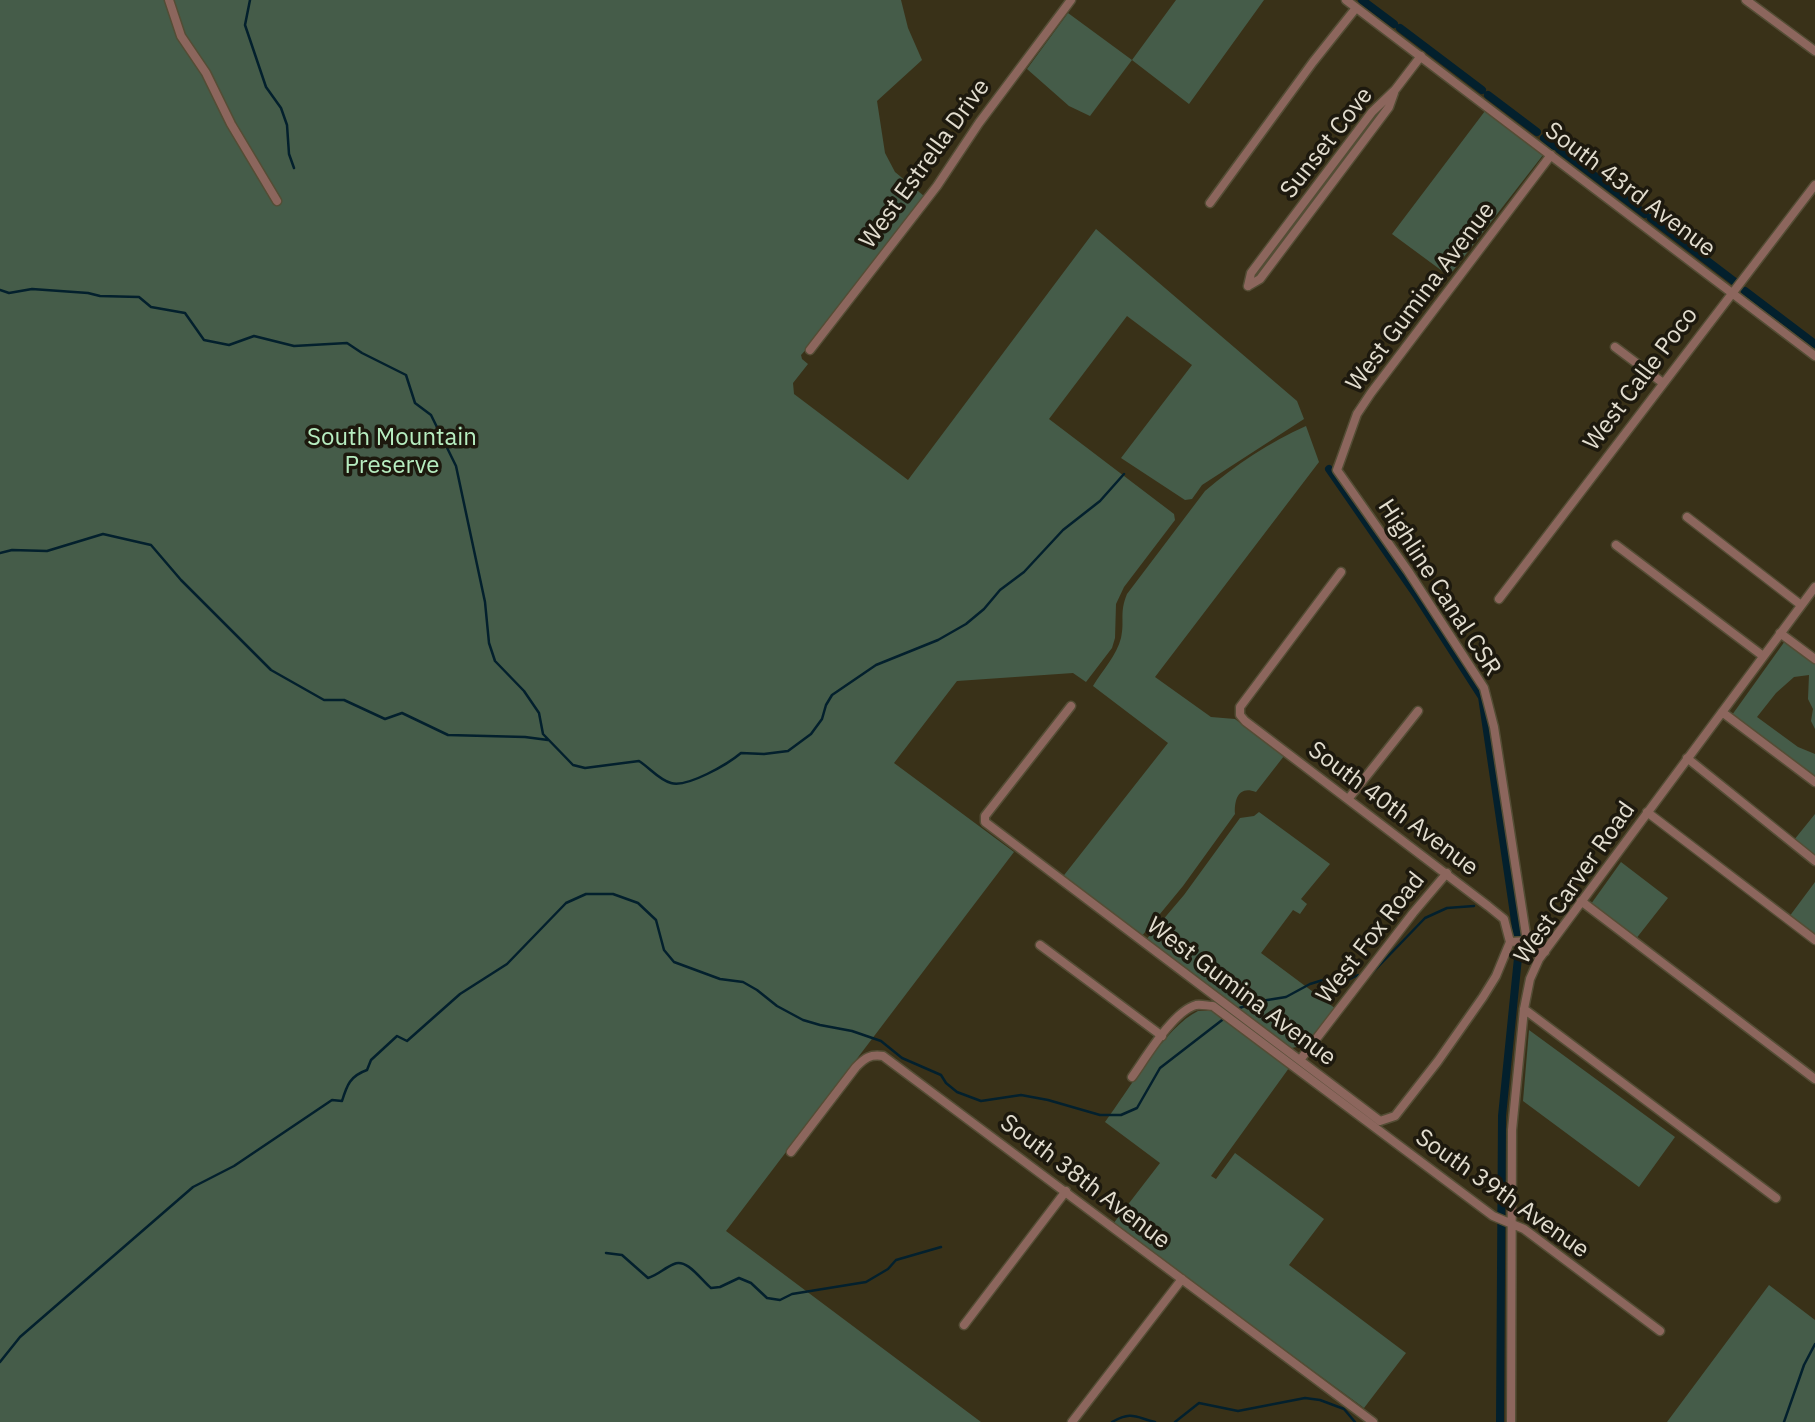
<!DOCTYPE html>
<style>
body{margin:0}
canvas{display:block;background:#393118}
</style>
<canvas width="1815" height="1422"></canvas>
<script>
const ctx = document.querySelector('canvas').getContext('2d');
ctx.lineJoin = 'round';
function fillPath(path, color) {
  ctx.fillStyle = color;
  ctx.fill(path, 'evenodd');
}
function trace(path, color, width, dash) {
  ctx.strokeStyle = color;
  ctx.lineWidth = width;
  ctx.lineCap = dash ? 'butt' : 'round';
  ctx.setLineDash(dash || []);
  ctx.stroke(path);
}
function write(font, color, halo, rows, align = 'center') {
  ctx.font = font + ' "IBM Plex Sans",sans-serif';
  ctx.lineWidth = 7;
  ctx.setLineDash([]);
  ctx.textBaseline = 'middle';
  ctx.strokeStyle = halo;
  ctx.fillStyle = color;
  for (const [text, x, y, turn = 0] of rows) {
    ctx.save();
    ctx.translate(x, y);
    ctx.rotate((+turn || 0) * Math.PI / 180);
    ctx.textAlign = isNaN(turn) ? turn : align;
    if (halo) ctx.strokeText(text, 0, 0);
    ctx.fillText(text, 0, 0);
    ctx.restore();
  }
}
fillPath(new Path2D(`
 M0,0h901l7,28 14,32 -45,41 8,52 10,19 29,24 -102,136 -21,23 1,4 6,5 -15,19 1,11 114,86 188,-251 201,172 7,18 -102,66 -10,14 -7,1 -64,-42 71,-93 -65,-49 -78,103 125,95 1,6 -51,67 -8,17 -1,34 -3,10 -26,34 -13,-9 -116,8 -63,82 120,89 -288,379 255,191h-981z
 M1176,0h88l-75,104 -57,-44 -42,56 -21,-10 -42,-37 41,-56 64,47z
 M1485,111l58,44 -94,121 -57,-42z
 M1306,426l13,36 -164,215 56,40 24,2 49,37 -28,36c-17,-7 -22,7 -21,22l-52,72 -42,51 -80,-58 107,-136 -75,-57c9,-15 24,-31 28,-48 4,-17 -2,-25 6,-44l78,-103c30,-26 65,-49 101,-65z
 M1785,641l30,23v65l-4,-8 2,-12 -5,-10 1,-24 -15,2 -18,16 -19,24 41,30 17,7v24l-83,-63z
 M1259,812l71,52 -29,35 6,5 -7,10 -7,-4 -32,43 75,56 -27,36 -18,3 -146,-107 39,-46 56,-77 14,-2z
 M1815,814v44l-21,-18z
 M1621,862l47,36 -33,42 -44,-36z
 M1815,882v54l-26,-19z
 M1198,1011h15l76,57 -78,108 5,3 19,-26 89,66 -35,46 117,88 -42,55 -251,-184 47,-61 -55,-41c23,-31 61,-96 93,-111z
 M1529,1030l146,107 -36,50 -116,-86z
 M1769,1285l46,35v102h-148z`), '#455c49');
trace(new Path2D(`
 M250,0l-5,25 21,62 15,21 6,17 2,29 5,14
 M0,290l9,3 23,-4 56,4 12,3 39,1 12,10 34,6 19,27 25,5 25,-9 40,10 53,-3 15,10 44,22 9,28 16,12 25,51 29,136 4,41 6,18 29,30 15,22 4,21 30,31 12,3 54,-7c11,7 20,19 32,22 16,5 57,-19 70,-30l23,1 24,-3 23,-17 11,-15 4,-14 6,-10 44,-30 62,-25 28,-16 18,-15 16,-19 24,-18 39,-42 37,-29 24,-27
 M0,553l12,-3 35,1 56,-17 48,11 30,35 90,90 53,30h20l41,19 17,-6 46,22 77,2 23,3
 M1372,973l53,-55 22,-10 27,-2
 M1237,1009l18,-7 31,-5 24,-13 13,-4h25l10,-5
 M606,1253l16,2 26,23c10,-3 16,-10 26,-14 13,-6 27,16 37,24l9,-1 19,-9 12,5 16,15 13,2 12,-6 74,-12 22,-13 8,-9 45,-13
 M0,1362l20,-25 173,-150 41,-21 98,-66 10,1c5,-16 8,-25 25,-31l4,-10 26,-24 10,5 53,-47 47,-30 59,-61 20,-9h27l25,9 18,17 8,30 10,12 46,17 23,3 14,8 20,16 26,14 17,5 32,6 29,10 21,17 39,17 5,8 11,9 24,9 40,-6 27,5 52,15h21l16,-7 23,-40 66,-51
 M1112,1422c20,-11 23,-5 43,0
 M1175,1422l24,-19 39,8 67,-13 15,2 24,9 11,13
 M1784,1422l20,-57 11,-21`), '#03202d', 2.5);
trace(new Path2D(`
 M1362,0l32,24
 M1400,28l82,62
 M1488,95l49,37
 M1544,138l10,8
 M1559,149l86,65
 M1651,218l84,64
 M1745,291l70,53
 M1329,469l88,127 65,101 37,251 -17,168 -2,306`), '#03202d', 8);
const minor = new Path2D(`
 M169,0l12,36 25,37 25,51 46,77
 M1346,0l469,356
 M1746,0l69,51
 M1210,203l103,-141 43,-54
 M1248,286l3,-13 121,-161 23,-22 26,-34
 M1248,286l12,-7 129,-172 5,-14
 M1615,347l48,36
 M810,350l127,-164 42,-63 92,-123
 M1687,517l114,88
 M1616,545l147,111
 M1341,572l-101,135v8l5,6 243,185 16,13 6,23
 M1499,599l316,-414
 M1780,633l35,26
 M1071,706l-86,110v6l395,299 15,-5 43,-55 45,-64 13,-21 14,-34 17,-1 18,11
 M1722,712l93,70
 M1687,758l128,103
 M1349,798l69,-87
 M1647,812l168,128
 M1581,901l234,178
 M1527,941l-33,-214 -10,-39 -76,-117 -71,-101 20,-56 14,-21 180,-238
 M1040,945l122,91
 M1524,1009l252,189
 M1300,1060l113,-147 34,-40
 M1132,1077c13,-18 41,-66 64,-72 5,-1 12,1 17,1l280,210 31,13 136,102
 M791,1152l65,-85c9,-9 14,-13 27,-11l490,366
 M964,1325l102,-134
 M1072,1422l110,-143
 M1511,1422l1,-292 12,-121 6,-30 9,-20 37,-50 239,-322`);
trace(minor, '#544d35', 11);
trace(minor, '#8c665d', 8);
write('24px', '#e2ddcf', '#1d190e', [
 ["Sunset Cove",1327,143,-52],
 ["West Estrella Drive",925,164,-54],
 ["South 43rd Avenue",1630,190,37],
 ["West Gumina Avenue",1421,297,-53],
 ["West Calle Poco",1641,379,-53],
 ["Highline Canal CSR",1439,588,57],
 ["South 40th Avenue",1393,809,37],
 ["West Carver Road",1575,883,-55],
 ["West Fox Road",1371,938,-52],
 ["West Gumina Avenue",1241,992,37],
 ["South 38th Avenue",1085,1182,37],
 ["South 39th Avenue",1502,1194,35]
]);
write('24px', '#b7edc0', '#1d190e', [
 ["South Mountain",392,438],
 ["Preserve",392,466]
]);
</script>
